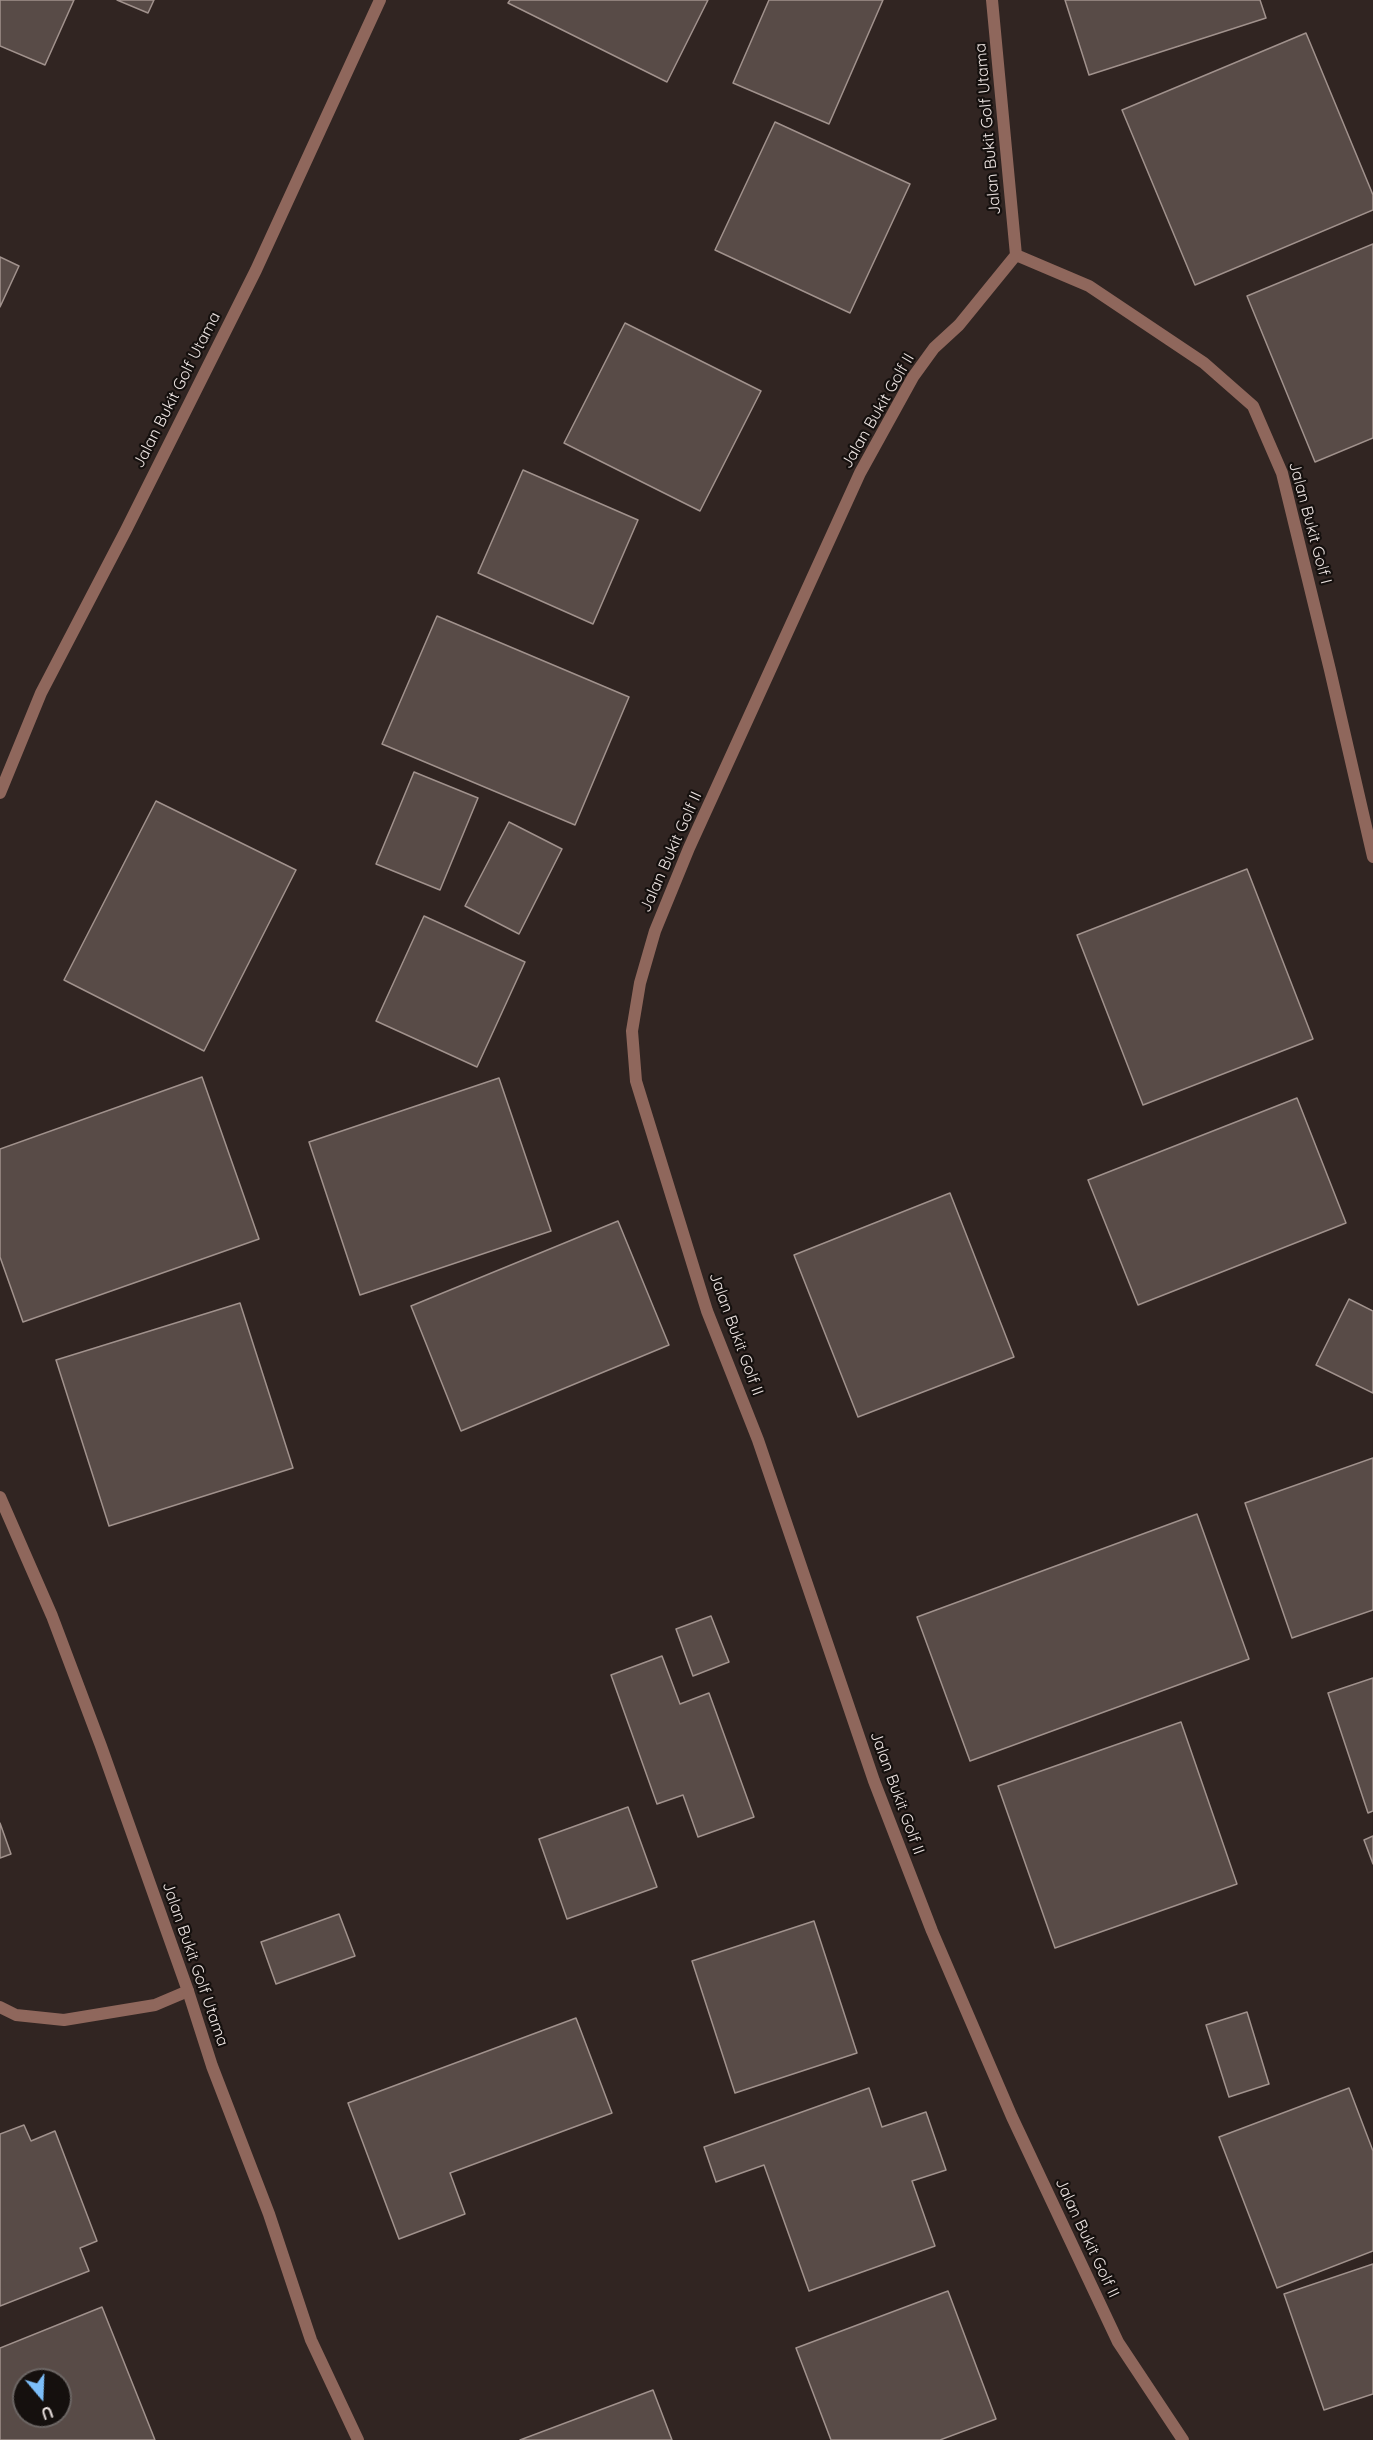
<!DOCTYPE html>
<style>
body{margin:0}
#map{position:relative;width:1373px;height:2440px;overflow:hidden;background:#312522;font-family:Quicksand,sans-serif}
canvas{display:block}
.north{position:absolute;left:12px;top:2368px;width:60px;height:60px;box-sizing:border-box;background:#15100e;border:2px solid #6b6563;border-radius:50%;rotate:161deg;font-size:16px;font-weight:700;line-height:24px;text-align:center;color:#ede4e2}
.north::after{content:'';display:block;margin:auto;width:21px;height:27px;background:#7cbef9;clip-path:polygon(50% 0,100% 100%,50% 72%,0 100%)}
</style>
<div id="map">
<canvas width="1373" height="2440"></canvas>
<div class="north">U</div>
</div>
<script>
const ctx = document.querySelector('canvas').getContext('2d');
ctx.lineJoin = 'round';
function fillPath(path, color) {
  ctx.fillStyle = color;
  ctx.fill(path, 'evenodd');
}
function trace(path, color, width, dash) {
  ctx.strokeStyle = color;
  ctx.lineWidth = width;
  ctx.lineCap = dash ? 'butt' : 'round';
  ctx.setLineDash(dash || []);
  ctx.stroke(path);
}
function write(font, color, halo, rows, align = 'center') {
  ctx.font = font + ' Quicksand,sans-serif';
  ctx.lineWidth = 4.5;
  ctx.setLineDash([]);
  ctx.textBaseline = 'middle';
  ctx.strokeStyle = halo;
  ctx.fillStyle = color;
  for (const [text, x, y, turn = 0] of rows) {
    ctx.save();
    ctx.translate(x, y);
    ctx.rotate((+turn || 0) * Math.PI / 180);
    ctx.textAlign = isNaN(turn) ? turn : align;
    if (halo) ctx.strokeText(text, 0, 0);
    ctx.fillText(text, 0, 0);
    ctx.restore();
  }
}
const building = new Path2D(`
 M0,0h74l-29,65 -45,-19z
 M117,0h37l-6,13z
 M510,0h198l-41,82 -159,-79z
 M769,0h114l-54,124 -96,-41z
 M1065,0h195l6,18 -177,57z
 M1306,33l67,162v15l-178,75 -73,-175z
 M775,122l135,62 -60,129 -135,-63z
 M1373,244v194l-58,24 -68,-166z
 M0,257l19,9 -19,41z
 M625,323l136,68 -61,120 -136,-68z
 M523,470l115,50 -45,104 -115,-51z
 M437,616l192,81 -54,128 -193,-81z
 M414,772l64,26 -38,92 -64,-26z
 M156,801l140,69 -92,181 -140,-71z
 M509,822l53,27 -43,85 -54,-28z
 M1247,869l66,170 -170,66 -66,-170z
 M424,916l101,46 -48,105 -101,-46z
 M202,1077l57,162 -236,83 -23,-65v-108z
 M499,1078l52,153 -191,64 -51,-153z
 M1297,1098l49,125 -208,82 -50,-125z
 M950,1193l64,164 -156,60 -64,-162z
 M618,1221l51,124 -208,86 -50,-125z
 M1349,1299l24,12v82l-57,-28z
 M240,1303l53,165 -184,58 -53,-166z
 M1373,1458v152l-81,28 -47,-135z
 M1197,1514l52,145 -279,102 -53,-144z
 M711,1616l18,46 -36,14 -17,-47z
 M662,1656l18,48 29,-11 45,124 -56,20 -15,-42 -26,9 -46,-129z
 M1373,1678v133l-5,2 -40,-120z
 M1181,1722l56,162 -182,64 -57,-162z
 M628,1807l29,80 -90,32 -28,-80z
 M0,1823l11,31 -11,4z
 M1373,1836v28l-9,-24z
 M339,1914l16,42 -79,28 -15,-42z
 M814,1921l43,132 -122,40 -43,-132z
 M1247,2012l22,72 -40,13 -23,-72z
 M576,2018l36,95 -162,60 15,41 -66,25 -51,-136z
 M869,2088l13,39 44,-15 20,58 -34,11 23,65 -126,45 -45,-126 -48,17 -12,-35z
 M1349,2088l24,63v100l-96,37 -58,-151z
 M24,2125l7,16 24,-10 42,110 -17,7 9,23 -89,35v-172z
 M1373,2264v130l-49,16 -40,-116z
 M948,2291l48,128 -56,21h-109l-35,-92z
 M102,2307l53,133h-155v-92zM24,2380h36v36h-36z
 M653,2390l19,50h-152z`);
fillPath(building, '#584b47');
trace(building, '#a1928d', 1.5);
trace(new Path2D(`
 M0,2007l16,8 48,5 91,-15 33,-14`), '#8f675c', 12);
trace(new Path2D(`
 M992,0l24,255
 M1016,255l-57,70 -25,23 -21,29 -53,96 -171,375 -34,83 -15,52 -8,48 4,50 71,230 51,129 116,341 58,150 80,186 106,225 65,98
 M1016,255l73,31 115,77 49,43 29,67 48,197 43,187
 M0,793l41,-100 85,-163 130,-260 124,-270
 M0,1497l52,119 49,130 87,245 24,75 57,148 42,126 47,100`), '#8f675c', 12);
write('16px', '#ede4e2', '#15100e', [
 ["Jalan Bukit Golf Utama",988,129,-95],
 ["Jalan Bukit Golf Utama",177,390,-63],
 ["Jalan Bukit Golf II",878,411,-60],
 ["Jalan Bukit Golf I",1310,523,75],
 ["Jalan Bukit Golf II",671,852,-66],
 ["Jalan Bukit Golf II",736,1334,70],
 ["Jalan Bukit Golf II",897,1793,70],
 ["Jalan Bukit Golf Utama",195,1964,71],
 ["Jalan Bukit Golf II",1087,2238,65]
]);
</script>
